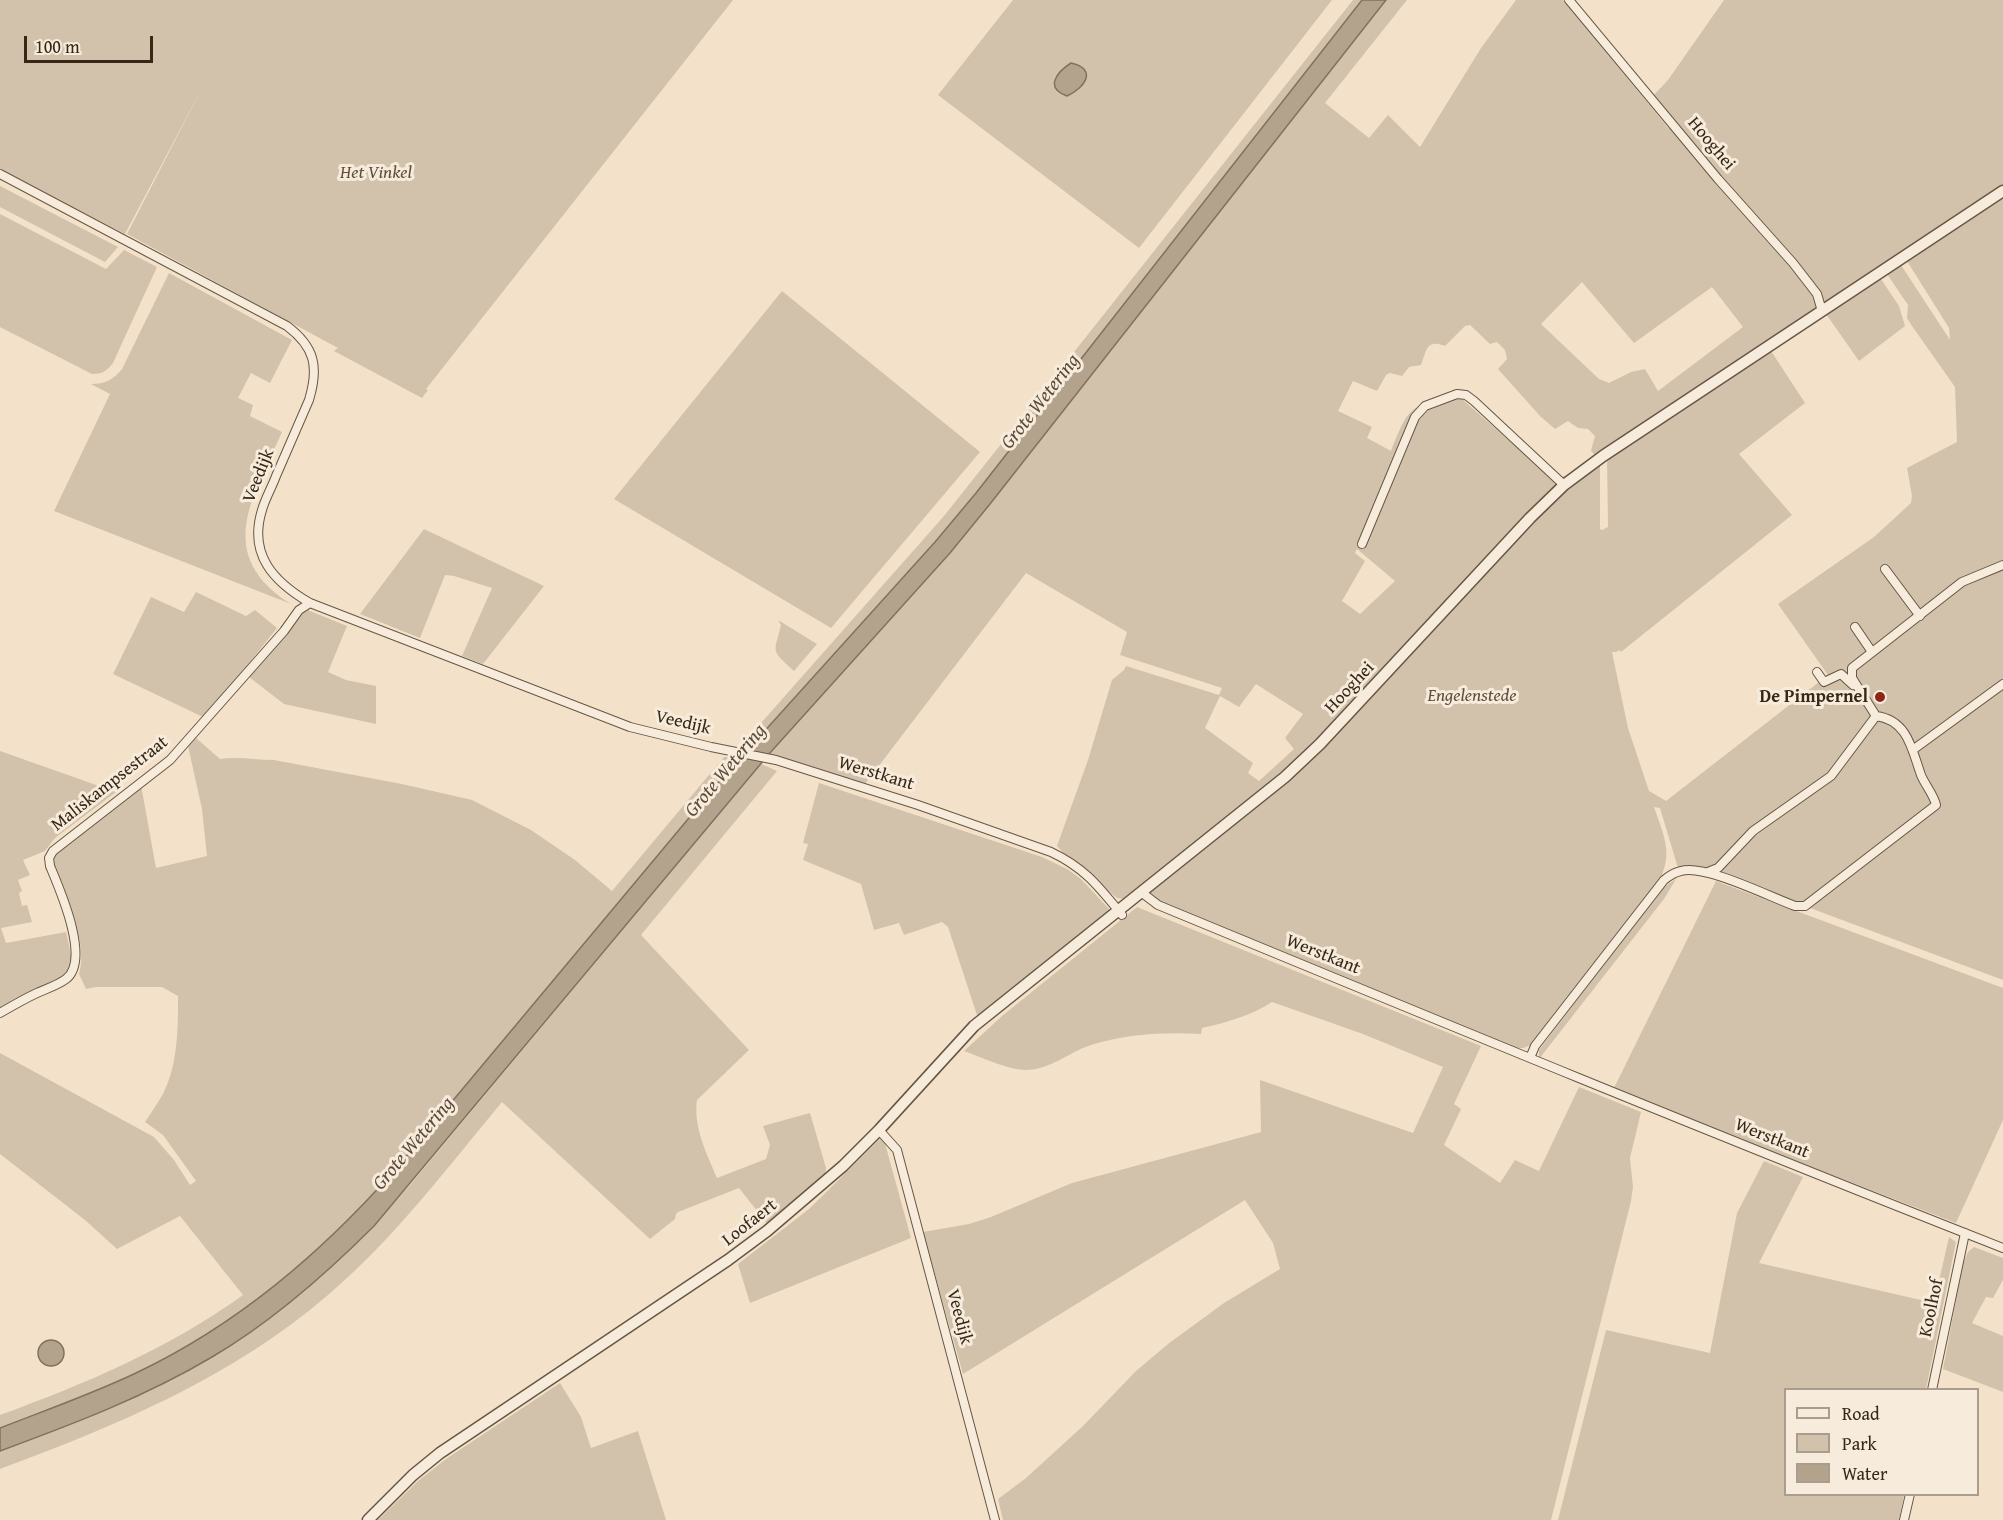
<!DOCTYPE html>
<style>
body{margin:0}
#map{position:relative;width:2003px;height:1520px;overflow:hidden;background:#f3e2c9;font-family:"Gentium Book Plus",serif}
canvas{display:block}
.legend{position:absolute;left:1784px;top:1388px;width:195px;height:108px;box-sizing:border-box;background:#f7ecdc;border:2px solid #aa9d8d;margin:0;padding:8px 10px;list-style:none;font-size:18px;color:#372716}
.legend li{display:flex;align-items:center;gap:12px;height:30px}
.legend b{width:30px;border:2px solid #aa9d8d}
.scale{position:absolute;left:24px;top:36px;width:129px;height:27px;box-sizing:border-box;border:3px solid #372716;border-top:0;padding-left:8px;font-size:18px;line-height:21px;white-space:nowrap;color:#372716;-webkit-text-stroke:4px #f7ecdc;paint-order:stroke}
</style>
<div id="map">
<canvas width="2003" height="1520"></canvas>
<ul class="legend">
<li><b style="height:8px;background:#f7ecdc"></b>Road</li>
<li><b style="height:16px;background:#d3c2ab"></b>Park</li>
<li><b style="height:16px;background:#b3a28c"></b>Water</li>
</ul>
<div class="scale">100 m</div>
</div>
<script>
const ctx = document.querySelector('canvas').getContext('2d');
ctx.lineJoin = 'round';
function fillPath(path, color) {
  ctx.fillStyle = color;
  ctx.fill(path, 'evenodd');
}
function trace(path, color, width, dash) {
  ctx.strokeStyle = color;
  ctx.lineWidth = width;
  ctx.lineCap = dash ? 'butt' : 'round';
  ctx.setLineDash(dash || []);
  ctx.stroke(path);
}
function write(font, color, halo, rows, align = 'center') {
  ctx.font = font + ' "Gentium Book Plus",serif';
  ctx.lineWidth = 6;
  ctx.setLineDash([]);
  ctx.textBaseline = 'middle';
  ctx.strokeStyle = halo;
  ctx.fillStyle = color;
  for (const [text, x, y, turn = 0] of rows) {
    ctx.save();
    ctx.translate(x, y);
    ctx.rotate((+turn || 0) * Math.PI / 180);
    ctx.textAlign = isNaN(turn) ? turn : align;
    if (halo) ctx.strokeText(text, 0, 0);
    ctx.fillText(text, 0, 0);
    ctx.restore();
  }
}
fillPath(new Path2D(`
 M0,0h733l-307,389 2,1 -6,8 -88,-47 4,-3 -211,-114 76,-148 -78,148 -125,-64z
 M1013,0h319l-193,248 -201,-153z
 M1353,0h9l-386,493 -41,49 -186,208 -11,-1 206,-233z
 M1386,0h21l-82,103 44,35 19,-23 32,32 61,-99 35,-48h47l106,129 -2,-16 -15,-16 16,-17 56,-80h279v186l-178,117 -4,-4 -9,13 -217,143 -4,-4 4,-15 -7,-7 -10,-1 -10,-7 -13,8 -15,-13 -42,-47 9,-10 -2,-9 -8,-8 -7,2 -20,-19 -5,1 -20,20c-19,-7 -18,4 -24,19l-12,2 -7,9 -12,-3 -4,2 -9,16 -24,-10 -15,30 34,16 -5,11 24,13c18,-45 18,-43 63,-59l100,88 46,-17v66l2,1 6,-3 -1,-70 164,-106 34,52 -66,51 53,61 -171,137 -1,-2 -4,2h-4l16,76 21,63 17,10 162,-126 -50,-71 96,-67 37,-34 1,-7 -5,-28 50,-26 -2,-55 -43,-61 -5,-8 1,-13 -21,-31 14,-9 49,75 -1,-12 -42,-67 96,-64v783l-284,-106 16,-19 20,-19 45,-34h-8l-76,65 -9,2 -29,-1 -18,-60 -6,-1c9,27 20,46 5,74l-126,163 -10,4h-9l-379,-155 -10,6 -8,-1 -50,-41 -10,-11 31,-86 24,-80 12,-10 2,-4 93,29 3,-7 -102,-33 7,-23 -101,-59 -161,211 -96,-30 181,-201zM1582,282l52,61 78,-56 31,40 -85,64 -13,-22 -14,3 -22,11 -10,-4 -58,-55zM1357,549l38,32 -35,33 -18,-13 23,-40 -10,-8zM1256,684l47,30 -18,24 9,11 -35,32 -11,-8 5,-10 -48,-35 15,-32 19,11z
 M0,186l118,61 -13,15 -105,-55z
 M0,214l106,55 18,-19 33,17 -44,96c-6,8 -11,11 -21,11l-92,-47z
 M169,273l123,67 -22,43 -19,-10 -13,25 15,7 -3,11 32,16c-29,65 -69,123 9,172l-237,-93 56,-117 -19,-10c14,0 22,-4 31,-15z
 M1881,279l18,27 6,20 -46,35 -33,-47z
 M782,291l198,161 -149,176 -217,-129z
 M424,529l120,57 -61,78 -21,-8 30,-68 -38,-12 -9,-1 -25,63 -60,-24z
 M196,592l50,24 9,-6 22,18 -43,54 -31,35 -90,-43 38,-77 33,15z
 M305,609l42,17 -19,46 18,8 30,6v38l-92,-20 -35,-27z
 M778,620l39,24 -23,27c-24,-22 -20,-17 -13,-46z
 M196,738l24,21c18,-3 35,1 54,1l128,24 70,16 59,30 44,30 37,31 112,-134 18,1 -18,18 -330,395c-74,83 -157,154 -258,202 -44,21 -90,37 -136,55v-13c85,-31 170,-67 243,-120l-63,-79 -63,33 -32,-29 -85,-66v-101l154,84 20,23 16,25 6,-4 -33,-46 -18,-13c6,-9 12,-18 18,-28 15,-30 15,-65 15,-98l-16,-9h-66l-10,2 -7,-15c10,-33 -15,-82 -27,-114l3,-7 86,-68 15,83 51,-12 -5,-47 -14,-63z
 M0,751l116,41 -61,46 -10,13 -22,9 7,15 -12,5 4,11 -3,2 3,13 5,-1 5,17 -31,6 5,15 60,-11 6,27 -4,15 -68,38z
 M761,764l16,7 -136,164 108,115 -52,50c-4,27 10,54 20,78l49,-19 4,-14 -7,-19 47,-13 16,55 -1,8 -56,50 -30,-38 -61,24 -2,2 -1,5 -25,20 -148,-137c-55,66 -108,137 -174,193 -95,82 -212,131 -328,174v-18c50,-19 100,-37 148,-59 103,-49 188,-122 262,-207z
 M819,783l223,74 25,12 14,10 29,31 -132,108 -30,-91 -6,-5 -38,13 -5,-12 -25,7 -13,-46 -58,-24 5,-16 -5,-1z
 M1676,879l-12,20 -125,160v-9l122,-161z
 M1716,881l287,107v132l-47,103 -343,-133z
 M1137,907l344,139 -27,58 7,5 -17,36 56,38 15,-23 24,11 40,-84 62,25 -11,46 3,29 -2,14 -80,319h-548l-5,-21 28,-21 57,-52 53,-55 32,-27 56,-41 56,-34 -7,-26 -28,-43 -282,174 -40,-142 46,-8 22,-7 81,-34 189,-51 -1,-52 153,53 30,-66 -80,-33 -91,-32c-22,14 -44,20 -70,26l-1,6c-38,-2 -74,0 -110,11 -22,7 -41,25 -65,25 -18,0 -45,-13 -62,-19l38,-35z
 M883,1136l28,102 -161,65 -12,-39 71,-55z
 M1764,1161l39,16 -44,86 175,40 15,-66 7,5 -30,147 -140,1v104l118,1 -5,25h-341l48,-190 104,23 27,-140z
 M1974,1247l29,11v22l-10,18 -7,-1 -14,26 31,13v56l-60,-23 20,-106 5,-11z
 M560,1383l21,34 10,31 47,-17 28,89h-288l40,-39 28,-22z`), '#d3c2ab');
const water = new Path2D(`
 M1362,0h24l-396,504 -40,49 -181,201 -395,472c-49,49 -102,96 -162,131 -67,40 -139,67 -212,94v-23c46,-18 92,-34 136,-55 101,-48 184,-119 258,-202l330,-395 211,-234 41,-49z
 M1071,63c27,6 14,25 -4,33 -23,-8 -10,-24 4,-33z
 M38 1353a13 13 0 1 1 26 0a13 13 0 1 1-26 0Z`);
fillPath(water, '#b3a28c');
trace(water, '#81715d', 1.5);
const minor = new Path2D(`
 M1569,0l149,179 75,84 24,31 5,17
 M0,174l287,152c28,21 32,41 22,74 -11,25 -22,51 -33,76 -4,11 -11,23 -14,34 -14,45 12,72 48,93l320,124 81,20 65,13 142,45 133,47c34,16 48,35 71,63
 M1362,544l53,-127 10,-11 32,-12 9,1 8,6 90,84
 M1885,569l35,47
 M1855,627l17,25
 M1817,672l7,10 17,-8 12,11
 M1914,749l89,-65
 M1708,872l10,-4 35,-37 78,-55 45,-60
 M1141,892l17,13c281,116 562,232 845,343
 M0,1013c12,-7 24,-14 37,-20 9,-4 21,-8 29,-14 25,-19 -6,-89 -16,-113l-1,-8 4,-7 117,-91 114,-129 15,-21 11,-7
 M1530,1058l5,-12 129,-166c5,-4 11,-8 17,-9 24,-7 89,26 114,35h10l131,-101c-2,-10 -11,-20 -15,-30 -9,-25 -13,-55 -45,-59l-24,-38v-10l110,-86 41,-17
 M879,1130l18,20 98,370
 M1932,1390l33,-157
 M1904,1520l6,-26`);
const tertiary = new Path2D(`
 M368,1520l45,-45 27,-22 288,-193 39,-29 76,-65 36,-36 95,-104 311,-249 35,-33 210,-226 34,-33 39,-29 400,-265`);
trace(minor, '#665643', 10);
trace(tertiary, '#665643', 13);
trace(minor, '#f7ecdc', 8);
trace(tertiary, '#f7ecdc', 10);
for (const [x, y, r, color] of [
 [1880,697,6,"#8f2418"]
]) {
  const dot = new Path2D();
  dot.arc(x, y, r, 0, 2 * Math.PI);
  ctx.fillStyle = color;
  ctx.fill(dot);
  trace(dot, '#f7ecdc', 2);
}
write('18px', '#372716', '#f7ecdc', [
 ["Hooghei",1711,144,50],
 ["Veedijk",259,476,-68],
 ["Hooghei",1350,688,-47],
 ["Veedijk",683,723,13],
 ["Werstkant",876,774,17],
 ["Maliskampsestraat",110,784,-38],
 ["Werstkant",1323,955,22],
 ["Werstkant",1772,1139,22],
 ["Loofaert",750,1223,-38],
 ["Koolhof",1932,1308,-78],
 ["Veedijk",959,1317,75]
]);
write('italic 18px', '#5e4e3b', '#f7ecdc', [
 ["Het Vinkel",376,173],
 ["Engelenstede",1472,696]
]);
write('bold 18px', '#372716', '#f7ecdc', [
 ["De Pimpernel",1868,697]
], 'right');
write('italic 20px', '#5c4c39', '#f7ecdc', [
 ["Grote Wetering",1041,402,-52],
 ["Grote Wetering",726,771,-50],
 ["Grote Wetering",414,1144,-50]
]);
</script>
